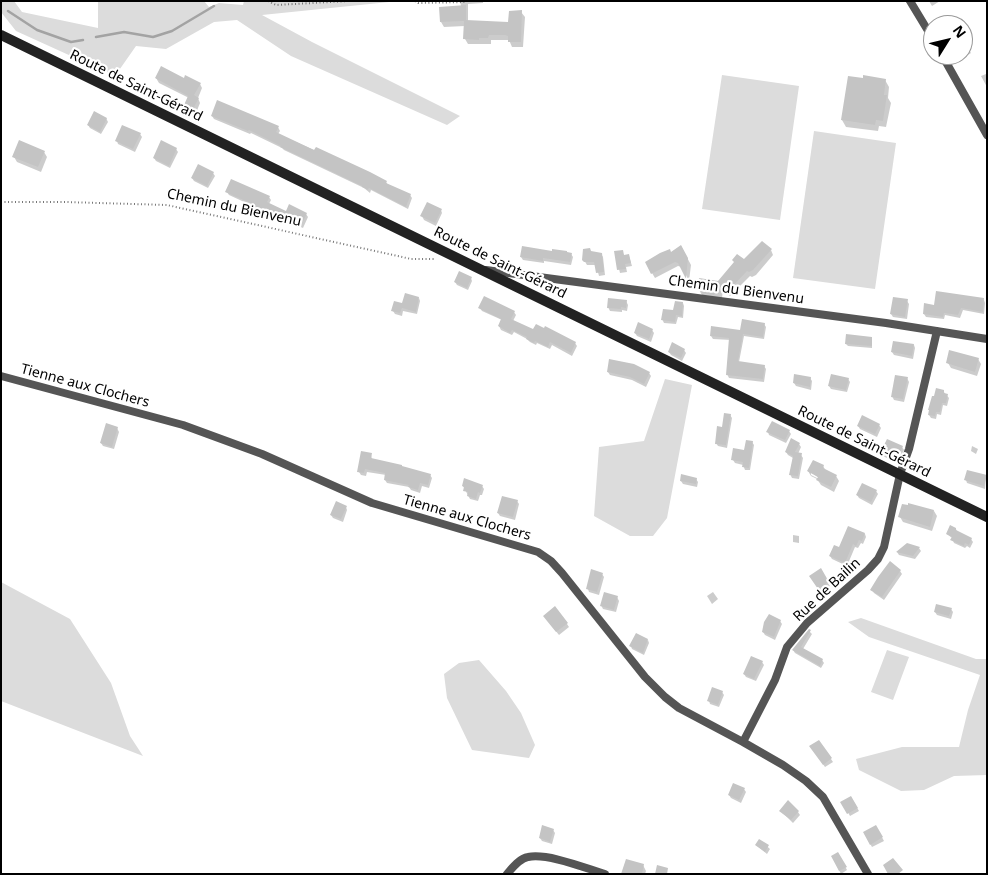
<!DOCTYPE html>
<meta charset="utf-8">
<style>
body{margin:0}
#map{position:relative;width:988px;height:875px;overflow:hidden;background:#fff;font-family:"Noto Sans",sans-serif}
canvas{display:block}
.frame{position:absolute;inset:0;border:2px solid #000;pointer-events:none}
.north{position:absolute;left:923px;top:15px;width:50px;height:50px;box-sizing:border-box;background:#fff;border:1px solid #999;border-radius:50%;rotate:54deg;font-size:14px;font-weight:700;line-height:20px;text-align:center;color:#000}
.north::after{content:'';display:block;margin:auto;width:18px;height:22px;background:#000;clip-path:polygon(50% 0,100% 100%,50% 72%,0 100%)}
</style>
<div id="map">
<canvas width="988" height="875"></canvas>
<div class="frame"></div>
<div class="north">N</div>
</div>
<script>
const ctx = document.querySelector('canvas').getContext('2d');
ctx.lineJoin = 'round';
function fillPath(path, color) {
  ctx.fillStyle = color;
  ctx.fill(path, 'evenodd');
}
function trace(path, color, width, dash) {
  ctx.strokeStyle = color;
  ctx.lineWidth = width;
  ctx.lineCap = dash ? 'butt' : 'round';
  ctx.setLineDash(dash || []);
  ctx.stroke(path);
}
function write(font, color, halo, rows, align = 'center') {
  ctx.font = font + ' "Noto Sans",sans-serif';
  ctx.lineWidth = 4.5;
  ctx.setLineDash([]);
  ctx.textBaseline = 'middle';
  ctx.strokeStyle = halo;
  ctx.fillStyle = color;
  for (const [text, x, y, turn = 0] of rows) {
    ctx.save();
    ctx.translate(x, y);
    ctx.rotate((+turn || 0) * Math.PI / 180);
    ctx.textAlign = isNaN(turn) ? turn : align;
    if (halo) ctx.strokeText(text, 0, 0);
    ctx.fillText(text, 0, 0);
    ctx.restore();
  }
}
fillPath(new Path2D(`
 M1,1h13l8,11 76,16v-27h106l5,6 10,-4 24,2 1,-4h155l-137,14 50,27 148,74 -13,9 -156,-69 -54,-36 -23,2 -48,27 -30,-3 -21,30 -99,-45 -15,-19z
 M722,75l77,11 -19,134 -78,-11z
 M814,131l82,12 -21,146 -82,-11z
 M665,379l27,6 -25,133 -14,18h-23l-36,-20 5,-69 45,-6z
 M1,582l69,37 41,64 19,53 13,20 -142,-55z
 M861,618l115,41h11v116l-33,1 -30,14 -23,1 -42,-21 -3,-11 46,-12h57l9,-37 12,-35 -111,-38 -21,-15z
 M887,650l22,7 -16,43 -22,-8z
 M479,660l27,31 15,22 14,32 -6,13 -57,-8 -25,-52 -3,-24 15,-11z`), '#dcdcdc');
fillPath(new Path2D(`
 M460,1h23v2l-15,1v18l41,1 12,-11 4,5 -2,30h-11l-3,-7h-18v4h-23l-3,-5v-13l-21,1 -3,-5 20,-16z
 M929,1h11l-8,5z
 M963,42l8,11 -8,5 -2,-3h2z
 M986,74l1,2v11l-6,-11z
 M156,78l28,2 16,4 2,4 -4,10 2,5 -4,10 -8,-4 -3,-4 4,-7 -30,-15z
 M885,80l4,7 -1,11 3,5 -5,24 -7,-1 -1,5 -32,-4 -4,-7z
 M212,116l66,11 2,4 -2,3 108,48 2,3 22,10 2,3 -4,11 -37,-19 -1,3 -6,-5 -80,-38 -2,-2 -31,-15 -1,1 -36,-15z
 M106,118l2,4 -7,12 -11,-6 -2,-3z
 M140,134l2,3 -7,15 -17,-8 -1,-3z
 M176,149l2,3 -8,16 -14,-7 -2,-3z
 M44,152l3,5 -6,15 -24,-10 -3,-5z
 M213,173l2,3 -7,12 -14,-7 -2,-3z
 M227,192l42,5 2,3 -2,4 18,8 19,2 2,3 -5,11 -27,-12 -1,3 -18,-8 -2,-4 -26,-12z
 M441,210l1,3 -6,13 -12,-6 -2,-4z
 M681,246l10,19 -2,16 -7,-14 -4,-1 -23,12 -3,-5 18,-20z
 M771,250l2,5 -17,20 -4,2 -2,-1 -20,20 -7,-6 -1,8 -20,-3 -3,-5 19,-8 26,-22z
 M622,251l2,5h5l3,10 -6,1 1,5 -7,1 -5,-21z
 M591,252l10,2 2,3 2,18 -6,1 -3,-11h-9l-3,-5z
 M571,254l2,3 -2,8 -27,-4v2l-21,-3 -2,-3z
 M471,278l1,3 -4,9 -11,-5 -2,-3z
 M419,298l1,3 -3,13 -14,-3 -1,5 -7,-2 -2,-3z
 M984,300l1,3 -1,11 -21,-4 -3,8 -15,-3 -1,4 -18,-2 -2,-3 11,-8z
 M626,301l2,4 -1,6 -5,-1v2l-12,-1 -2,-4z
 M907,301l2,3 -2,15 -14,-2 -2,-3z
 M683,303l1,3 -1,12 -5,-1 -2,7 -12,-1 -2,-4 12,-7z
 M480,308l34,4 2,3 -3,6 20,10 42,12 2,3 -5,10 -20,-11 -2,4 -13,-6 -1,2 -6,-3 -3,-3 -13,-7 -2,3 -11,-5 -2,-4 3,-6 -20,-9z
 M764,324l2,3 -2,12 -20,-3 -5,26 25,4 2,3 -2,13 -35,-4 -2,-4 4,-34 -18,-1 -2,-3 30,-5z
 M652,330l2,3 -3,9 -14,-6 -2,-3z
 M872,338v10l-24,-2 -2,-2z
 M914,345l1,3 -2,11 -19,-4 -2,-3z
 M684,350l2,3 -4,8 -11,-6 -2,-3z
 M978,359l3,5 -4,12 -26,-8 -3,-5z
 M608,372l41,1 2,3 -5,11 -14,-7 -22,-5z
 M810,378l2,3 -1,9 -15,-4 -2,-3z
 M907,378l2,4 -5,20 -10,-2 -2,-4z
 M848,379l2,3 -3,10 -16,-3 -2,-3z
 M943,391l6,7 -2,8 -4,-1 -2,10 -4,-1 -1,5 -5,-1 -2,-3z
 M730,415l2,3 -5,30 -9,-2 -2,-3z
 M879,425l2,3 -4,9 -17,-8 -2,-3z
 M117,428l2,4 -5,17 -11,-3 -2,-3z
 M789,431l2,3 -5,9 -17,-8 -1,-3z
 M752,442l2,3 -4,25h-5l-2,-5 -8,-2 -2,-3 12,-9z
 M799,444l2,3 -3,7 3,1 2,3 -4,21 -7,-1 -2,-4 3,-16 -5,-3 -2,-3z
 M972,446l6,3 -2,5 -5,-3z
 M902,447l2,3 -7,13 -14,-7 -1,-3z
 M371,454l1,6 58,15 2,3 -3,10 -7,-2 -2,7 -9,-3 -2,-3 -22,-4 -2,-3 1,-5 -19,-3 -1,4 -5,-1 -2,-3z
 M823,466l3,5 10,5 3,5 -5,11 -13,-7 -4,-6 -6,-3 -3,-5zM811,472l12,9 -12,-6z
 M986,476l-1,13 -18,-6 -1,-3z
 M696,479l2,3 -1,5 -14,-3 -2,-3z
 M463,486h19l2,3 -2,6h-2l-2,6 -8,-2z
 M876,491l2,3 -6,11 -13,-7 -2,-3z
 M517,501l2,3 -4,16 -15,-4 -2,-3z
 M346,507l1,3 -4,12 -10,-4 -2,-3z
 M934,511l3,5 -5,15 -29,-9 -3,-5z
 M849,527l16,7 1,3 -3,7 -2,-1 -3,5 -3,-1 -8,19 -15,-7 -2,-3 10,-7z
 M956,529l1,3 14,7 2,3 -3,6 -3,-2 -2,2 -11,-5 -2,-5 -5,-4z
 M793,535l6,1v7l-6,-1z
 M919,548l2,3 -6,8 -16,-4 -2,-3z
 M820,570l10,16 -9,6 -10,-15z
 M900,571l2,3 -18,26 -10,-7 -2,-3z
 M602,574l2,3 -5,18 -10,-3 -1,-3z
 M713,592l5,7 -6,5 -5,-8z
 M617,597l2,4 -3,11 -13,-3 -2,-4z
 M951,609l2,3 -2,7 -14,-4 -2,-3z
 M546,619l21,5 2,3 -10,8z
 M780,621l2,3 -7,16 -10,-5 -2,-3z
 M809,631l3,3 -9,15 19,11 2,3 -3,5 -26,-15 -2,-3z
 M648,640l1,3 -5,12 -12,-6 -1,-3z
 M762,662l2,3 -8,16 -10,-4 -2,-3z
 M722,692l2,3 -5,12 -9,-3 -1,-3z
 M819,741l14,21 -8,5 -12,-17z
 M744,789l2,3 -5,11 -10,-5 -2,-3z
 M851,797l8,14 -9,5 -8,-14z
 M781,811l17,1 2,3 -7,8z
 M876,826l8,15 -12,6 -8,-14z
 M553,830l2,3 -3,11 -10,-3 -2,-3z
 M760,840l10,9 -3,5 -11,-9z
 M838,853l9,17 -6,4 -9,-18z
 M643,865l3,6 -1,3h-22z`), '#0003');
trace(new Path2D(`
 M8,11l29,19 34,12 12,-2
 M96,37l28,-5 29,5 19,-6 42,-25`), '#a3a3a3', 2.5);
fillPath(new Path2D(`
 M466,5v15l42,2 1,-11 13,-1 -1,32h-13v-6l-3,-1h-16l-1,3h-9v2l-16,-1 1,-18 -24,1 -1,-15z
 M161,66l23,12 1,-3 16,8 -7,12 5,3 -6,11 -9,-4 4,-9 -33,-18z
 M863,75l23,4 -2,16h3l-4,26 -7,-1 -1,5 -34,-5 7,-44 15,2z
 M217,100l62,26 -3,6 38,18 2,-3 54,25 17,9 -1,2 25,11 -5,13 -37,-19 -1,2 -6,-3v-1l-82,-39 1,-1 -32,-16 -1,1 -37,-15z
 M94,111l13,7 -7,14 -13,-7z
 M122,125l19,8 -8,16 -18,-8z
 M19,140l26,11 -7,16 -26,-10z
 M161,140l16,8 -8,18 -16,-8z
 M198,164l16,8 -7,14 -16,-8z
 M231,179l39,17 -3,6 19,9 3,-7 18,9 -6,13 -27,-12 -1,2 -19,-8 1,-3 -30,-13z
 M427,202l15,7 -7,14 -15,-7z
 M762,241l10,8 -19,21 -4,2 -2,-1 -20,21 -6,-5 -2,7 -4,-1 -1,2 -12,-2v-2h-4l1,-13 19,3 16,-19 -2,-2 5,-6 7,5z
 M681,245l7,13 -2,21 -8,-16 -3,-1 -24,12 -6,-12 15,-9 10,-4 1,3z
 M522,246l30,5v-2l15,2v1l5,1 -2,9 -27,-4v3l-23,-4z
 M590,248l1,3 11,2 2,19 -8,1 -2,-11h-10l-2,-2 1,-11z
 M623,250l1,5 5,-1 2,9 -6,1 1,5 -9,1 -3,-19z
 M459,271l13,6 -5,11 -13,-6z
 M936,291l48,7 -1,14 -22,-4 -3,7 -14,-2 -1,4 -20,-3 1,-11 10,2z
 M405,293l14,4 -3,15 -14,-4 -2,5 -9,-2 3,-10 8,2z
 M484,296l31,15 -4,8 22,10 3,-5 8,4 1,-2 31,16 -5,11 -21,-11 -2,5 -13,-6 -1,2 -8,-4 1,-2 -15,-7 -2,3 -12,-7 3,-7 -23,-11z
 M893,297l15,2 -3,18 -15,-3z
 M608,298l19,2 -1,8 -5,-1v2l-14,-1z
 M675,301l8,1 -1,14 -6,-1 -1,7 -14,-2 2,-11 10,1z
 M742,319l23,4 -2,14 -20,-3 -5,27 27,4 -2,14 -37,-4 3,-37 -19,-2 1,-10 29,4z
 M638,322l15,7 -4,10 -15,-6z
 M846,334l26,3v9l-27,-2z
 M893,341l21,3 -2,12 -21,-4z
 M672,342l13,7 -4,9 -13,-6z
 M949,350l30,8 -4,14 -29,-9z
 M609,359l25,5 16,8 -6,12 -14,-7 -23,-5z
 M794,374l17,3 -1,10 -17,-4z
 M831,374l18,4 -3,12 -18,-4z
 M895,375l13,2 -5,22 -12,-2z
 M936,388l8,2v3l4,1 -2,9h-4l-2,9h-4l-1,4 -7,-1 1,-5h-1l4,-14h2z
 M724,413l7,1 -5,31 -11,-1 2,-18 5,1z
 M862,415l18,9 -5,10 -18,-8z
 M772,421l18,9 -5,10 -19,-8z
 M106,423l12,4 -6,20 -12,-4z
 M791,438l9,5 -5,9 7,1 -4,23 -9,-1 4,-19 -8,-4z
 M887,439l16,7 -7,15 -16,-8z
 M746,440l7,1 -4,27 -7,-1 1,-5 -12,-2 2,-12 11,2z
 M361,451l11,2 -1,5 31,7v1l29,8 -3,11 -8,-2 -2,7 -10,-3 1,-2 -25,-5 1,-7 -20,-4 -1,4 -7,-1z
 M813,460l11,5 -1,3 14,7 -6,12 -15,-7 2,-3 -11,-6z
 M967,470l20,5 -3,11 -20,-6z
 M681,474l16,4 -1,6 -16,-3z
 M464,478l19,7 -3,8 -2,-1 -2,7 -9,-3 1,-4 -5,-1 1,-4 -2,-1z
 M862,483l15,7 -6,12 -15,-7z
 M502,496l16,4 -5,17 -16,-4z
 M336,501l11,5 -6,13 -11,-4z
 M908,503l26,7 -4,17 -32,-10 4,-13 6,1z
 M950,525l6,3v2l16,8 -3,7 -4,-2 -1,3 -14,-6 2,-3 -6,-3z
 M848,526l17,7 -3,8 -3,-1 -3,6 -3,-2 -8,19 -16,-7 5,-11 5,2z
 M907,543l13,4 -7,9 -17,-4z
 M890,561l11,9 -19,27 -12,-7 8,-13z
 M821,568l8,14 -11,7 -9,-13z
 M591,569l12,4 -6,19 -11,-3z
 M604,592l14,4 -4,14 -14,-4z
 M936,604l16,4 -3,8 -15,-4z
 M555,606l13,17 -12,9 -13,-16z
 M769,614l12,6 -7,17 -12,-5 2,-10z
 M809,629l2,1 -10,17 22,12 -3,7 -28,-16z
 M636,633l12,6 -5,14 -14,-7z
 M751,656l12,5 -9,18 -11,-5z
 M712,687l11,4 -5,14 -11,-4z
 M819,740l13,18 -9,7 -14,-19z
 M733,783l12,5 -6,12 -11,-5z
 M851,796l7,12 -11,6 -7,-12z
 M788,800l11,11 -8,9 -12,-9z
 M542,825l12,4 -4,13 -11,-4z
 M876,825l7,12 -13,8 -7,-13z
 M759,839l10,6 -4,7 -10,-7z
 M838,852l9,15 -8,4 -8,-15z
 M893,858l10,12 -5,4h-10l-5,-9z
 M626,859l18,5 -2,10h-21z
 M657,865l11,3 -1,6h-12z`), '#c4c4c4');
trace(new Path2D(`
 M268,1l8,4 73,-4
 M415,1l3,2 48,-1
 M1,202h64l102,3 244,54h25`), '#777', 2, [1, 2.5]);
trace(new Path2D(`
 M910,1l23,38
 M942,55l45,80
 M486,270l400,53 101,16
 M1,376l182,49 79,29 110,49 166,49 13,9 11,12 83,104 20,20 14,11 64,34 40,23 23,16 17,16 45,77
 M743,742l32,-62 12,-33 20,-24 61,-53 10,-11 6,-12 16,-73 9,-25 28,-118
 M507,874c5,-6 13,-16 21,-17 20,-4 57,11 77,17`), '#555', 8);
trace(new Path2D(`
 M1,35l986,482`), '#222', 10);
write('14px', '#000', '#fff', [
 ["Route de Saint-Gérard",136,86,26],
 ["Chemin du Bienvenu",234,208,12],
 ["Route de Saint-Gérard",500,263,26],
 ["Chemin du Bienvenu",736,290,8],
 ["Tienne aux Clochers",85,386,15],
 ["Route de Saint-Gérard",864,442,26],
 ["Tienne aux Clochers",467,518,16],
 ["Rue de Bailin",827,590,-43]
]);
</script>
